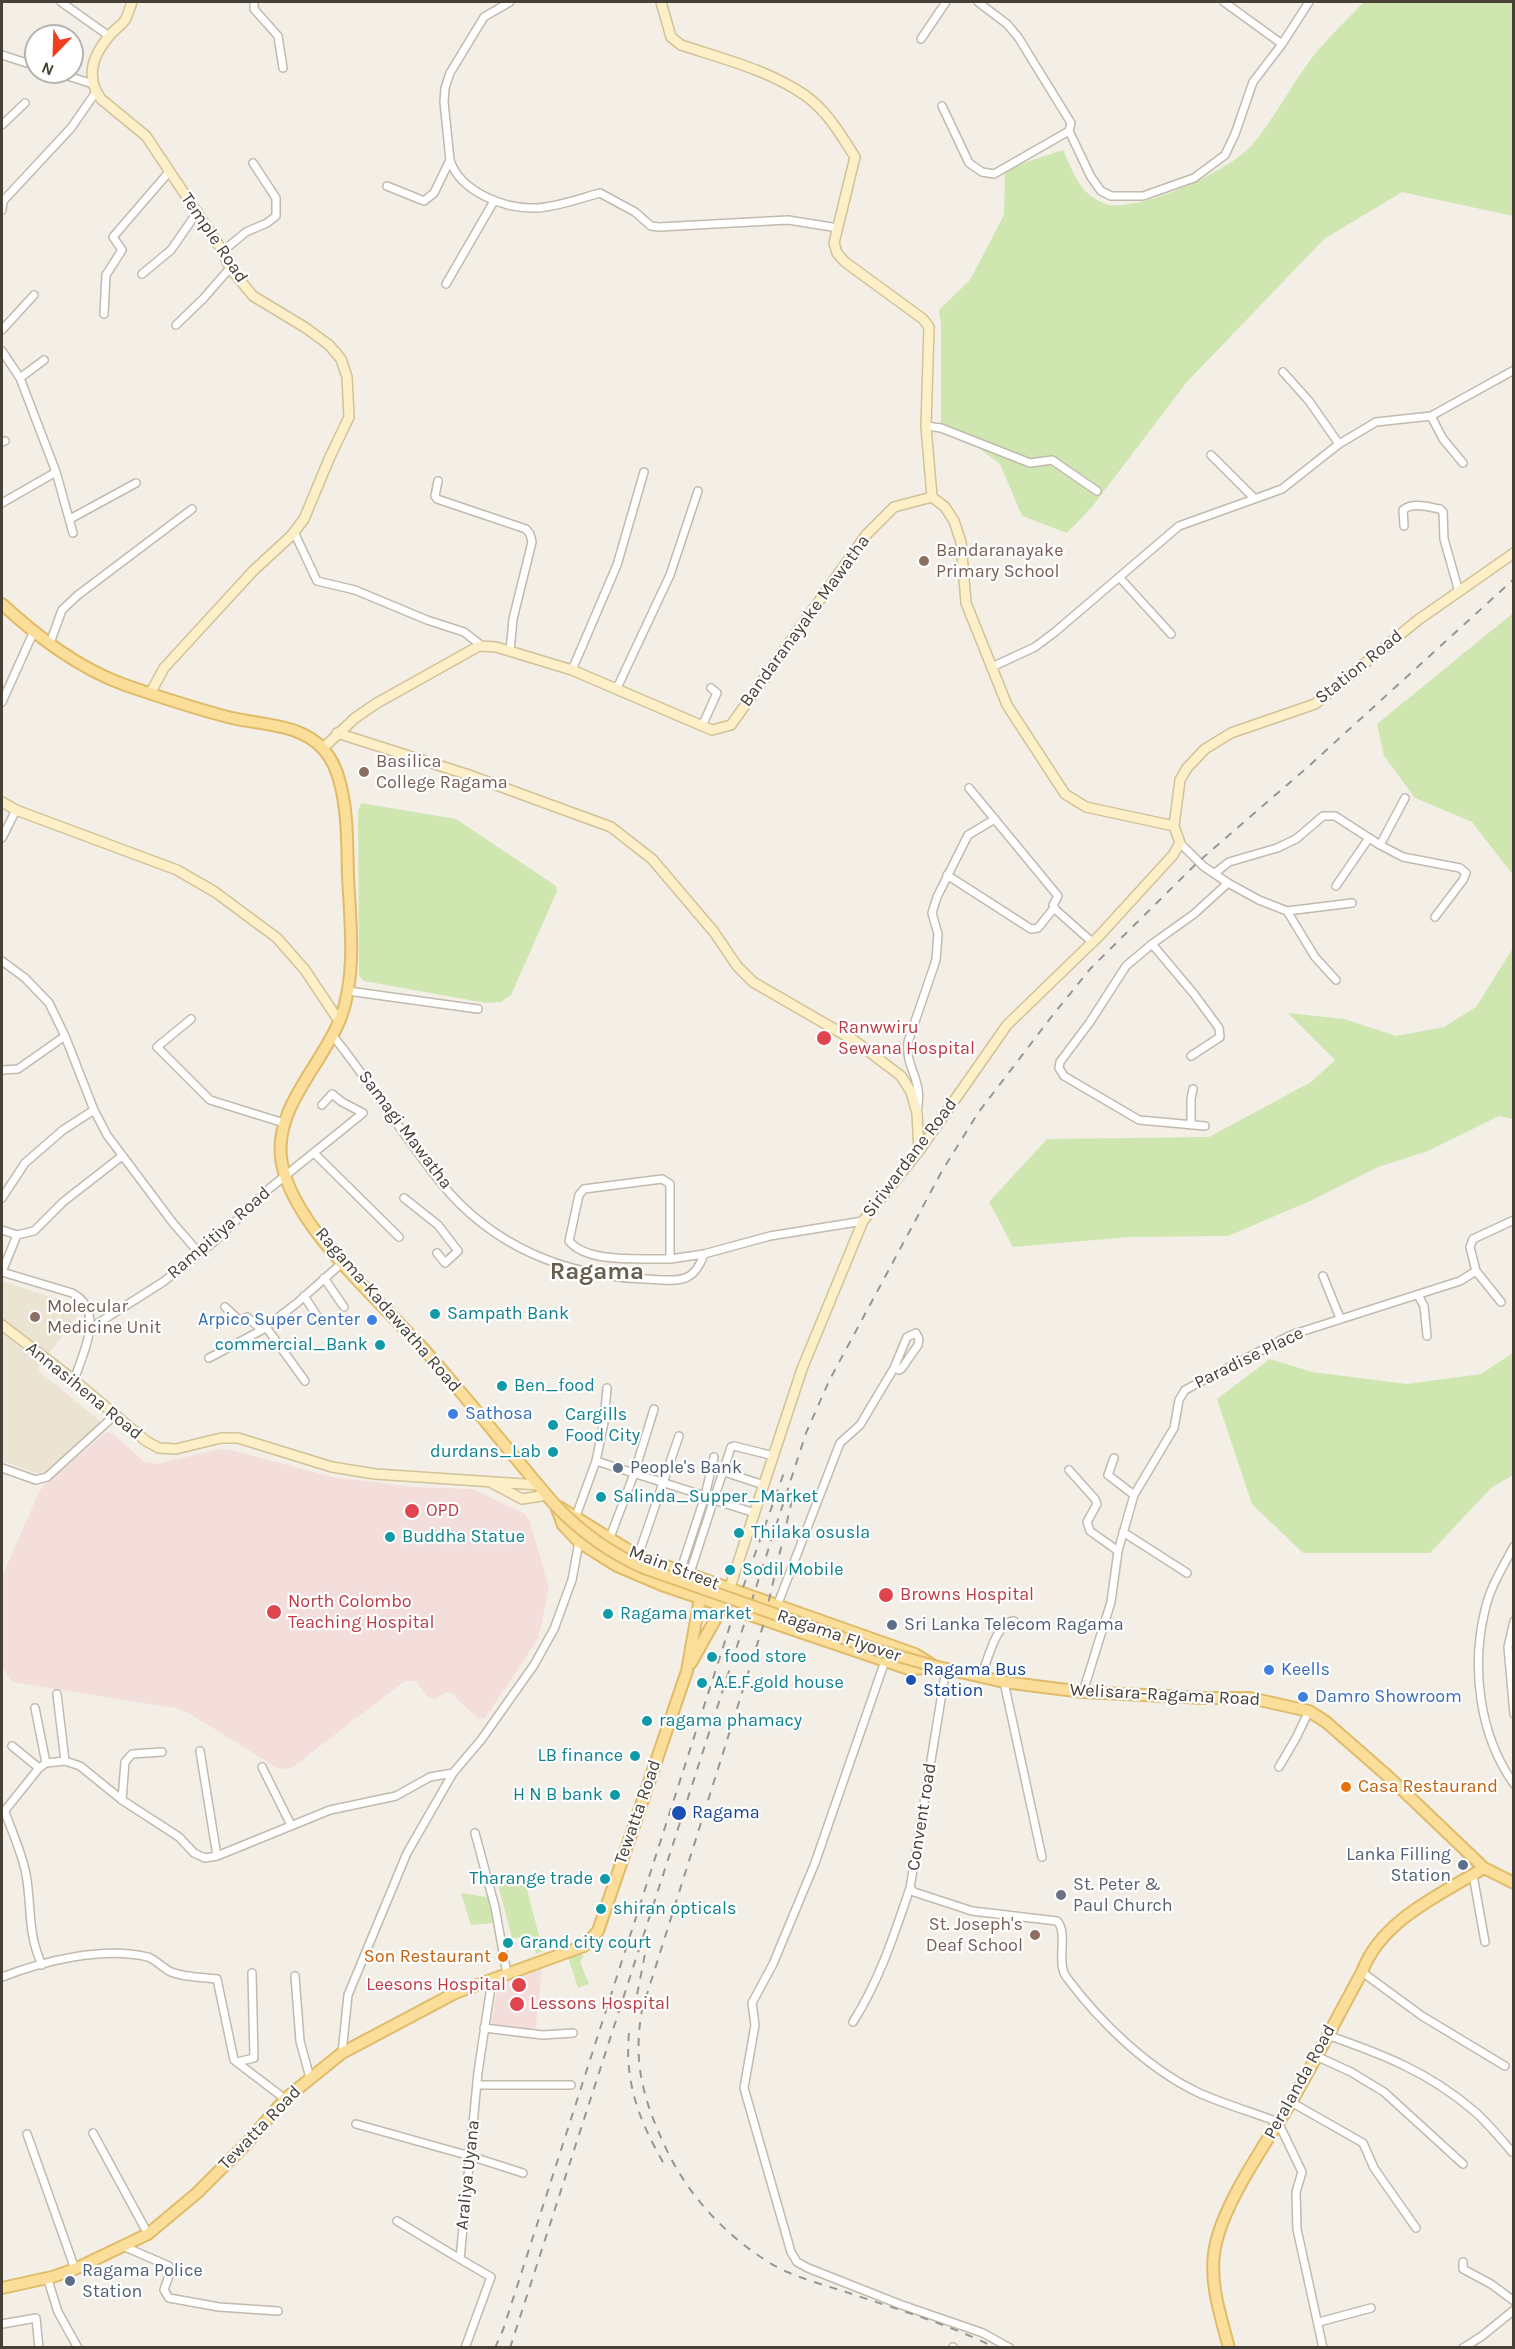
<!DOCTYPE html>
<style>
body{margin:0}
#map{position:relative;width:1515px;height:2349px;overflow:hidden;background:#f3efe7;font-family:Karla,sans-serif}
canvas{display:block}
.frame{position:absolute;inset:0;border:3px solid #464036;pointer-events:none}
.north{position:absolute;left:24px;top:24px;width:60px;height:60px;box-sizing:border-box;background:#fff;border:2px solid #b5b3af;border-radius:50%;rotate:203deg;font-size:16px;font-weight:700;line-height:24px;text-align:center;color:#464036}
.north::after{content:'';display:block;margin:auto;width:21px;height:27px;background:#f23d1f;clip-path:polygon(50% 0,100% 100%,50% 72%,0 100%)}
</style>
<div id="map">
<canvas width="1515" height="2349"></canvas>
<div class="frame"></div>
<div class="north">N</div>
</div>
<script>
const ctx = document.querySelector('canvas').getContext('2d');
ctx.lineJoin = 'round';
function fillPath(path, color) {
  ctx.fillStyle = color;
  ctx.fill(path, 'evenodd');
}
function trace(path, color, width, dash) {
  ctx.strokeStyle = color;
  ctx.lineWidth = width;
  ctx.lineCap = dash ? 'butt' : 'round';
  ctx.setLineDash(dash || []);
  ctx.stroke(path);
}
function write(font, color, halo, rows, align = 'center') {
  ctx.font = font + ' Karla,sans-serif';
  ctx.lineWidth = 4.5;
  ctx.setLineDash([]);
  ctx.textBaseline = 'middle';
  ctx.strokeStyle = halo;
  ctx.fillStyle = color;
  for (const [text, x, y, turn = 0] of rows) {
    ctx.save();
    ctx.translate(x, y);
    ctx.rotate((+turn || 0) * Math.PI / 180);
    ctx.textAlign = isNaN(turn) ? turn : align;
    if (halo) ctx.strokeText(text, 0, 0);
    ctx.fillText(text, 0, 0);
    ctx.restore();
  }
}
fillPath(new Path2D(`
 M2,1281l70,23 5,5v7l-38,51v4l61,50 -1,6 -52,45 -8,2 -37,-13z`), '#ece4d2');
fillPath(new Path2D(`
 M107,1432l5,1 33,29 11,2 63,-15 12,1 102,27 82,10 57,2 52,24 5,6 20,69 -11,51 -53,79 -7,1 -27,-26 -5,-1 -11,7 -7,-2 -13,-16h-10l-115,88 -13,-1 -90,-56 -12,-4 -163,-26 -10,-15v-90l37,-85 6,-8z
 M540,1965l2,6 -7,62 -44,-6 7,-46z`), '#f3dedb');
fillPath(new Path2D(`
 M1364,2h149v214l-111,-24 -78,47 -138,144 -94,124 -25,26 -45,-17 -22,-52 -47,-35 -12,-4v-100l-2,-15 31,-30 34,-65 1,-46 58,-19c11,23 15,42 40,53 31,13 128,-33 149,-58 22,-26 38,-58 59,-86 16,-20 35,-39 53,-57z
 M1513,613v262l-41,-53 -57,-24 -31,-42 -7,-32z
 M361,803l95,16 100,67 1,5 -46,104 -10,7 -15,1 -122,-22 -5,-5 -1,-165z
 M1513,948v171l-14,-3 -71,35 -50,16 -68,34 -82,35 -99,1 -116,10 -24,-45 58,-63 162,-2 102,-55 24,-22 -47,-47 56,6 52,17 48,-9 32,-20z
 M1513,1353v122l-22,13 -61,65h-127l-51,-49 -35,-105 53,-40 42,13 95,12 74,-10z
 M524,1878l19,73 -7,3 -3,-17 -21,1 -14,-54z
 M461,1893l32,5 11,67 -4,1 -7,-43 -22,2z
 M581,1954l3,2 -4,6 9,22 -11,4 -10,-31z`), '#cfe6b1');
const street = new Path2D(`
 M61,2l48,34
 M254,2v7l24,27 5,32
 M510,2l-26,15 -34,56 -5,15 -1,14 6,58c10,32 55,49 85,48 19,0 46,-10 65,-15l35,19 16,14 8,1 129,-7 50,8
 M1224,2l58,42
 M921,39l25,-37
 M2,55l34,11
 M55,72l38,12
 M942,106l27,57 13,9 12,2 75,-43 2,-8 -53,-86 -11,-13 -29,-22
 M2,125l23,-22
 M1069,131l22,46 10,14 10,5h32l51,-18 31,-23 10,-21 18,-52 29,-38 27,-42
 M387,186l37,15 10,-8 16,-33
 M2,210l1,-9 68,-73 25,-36
 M223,251l23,-19 21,-9 9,-7v-18l-23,-35
 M142,274l29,-24 27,-39
 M446,284l48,-83
 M104,314l2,-39 16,-25 -9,-13 56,-65
 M176,325l27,-26 27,-31
 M2,330l32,-35
 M2,351l18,27 24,-18
 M1283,372l26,29 30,43
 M20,378l36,94 17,61
 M1431,416l12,23 20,24
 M926,426l15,2 89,35 22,-3 45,31
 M2,442l3,-1
 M1211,455l43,43
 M438,481l-3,15 2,3 89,30 4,5 2,8 -19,77 -3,32
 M2,503l54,-31
 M70,519l66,-36
 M1404,526l-1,-16c10,-8 25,-3 37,-1l3,3 1,27 15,53
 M294,532l23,49 38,9 72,30 37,12 18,14
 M1120,578l51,56
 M50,643l12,-33 16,-15 114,-86
 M992,667l43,-20 20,-15 124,-106 103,-37 57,-45 37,-22 55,-6 83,-46
 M572,670l45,-105 27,-93
 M617,688l53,-113 28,-84
 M2,702l32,-71
 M702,726l15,-33 -6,-5
 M969,788l89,108 -5,9 3,5 36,32
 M2,838l14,-28
 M1180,843l23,23 25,17 31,17 28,11 28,46 21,23
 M1380,845l25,-47
 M1215,873l14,-11 48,-14 19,-9 27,-23h12l45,29 23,12 57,11 6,5 -3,7 -28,37
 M947,875l84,54 7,-1 16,-20
 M1336,886l33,-48
 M1287,911l65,-8
 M1152,944l42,50 25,34 1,9 -29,19
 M2,961l23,17 24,25 16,33 29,74 13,25 66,88 26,30
 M348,991l130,18
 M191,1019l-34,28 53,53 74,23
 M333,1036c38,47 70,100 108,147 52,64 125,93 204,96 29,1 48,8 59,-25
 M2,1070l16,-1 47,-33
 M917,1111c7,-32 -12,-42 -9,-69l28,-82 2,-26 -6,-21 5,-16 31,-62 27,-16
 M1191,1125v-26l2,-10
 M1205,1126l-66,-6 -75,-44 -5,-8 1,-6 30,-40 36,-56 26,-22 42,-30 34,-31
 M315,1154l84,83
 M2,1198l23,-35 38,-33 31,-20
 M404,1198l34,27 20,26 -13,12 -8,-10
 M2,1230l15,5 -15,37 70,21c34,18 11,60 2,87
 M17,1235l17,-4 29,-29 59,-46
 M670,1259c-28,-1 -82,5 -101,-18l10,-46 5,-6 78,-10 8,5v75l34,-5 66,-18 93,-15
 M1476,1271l25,31
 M1323,1276l17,42
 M324,1278l20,29
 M1418,1295l6,11 3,30
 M304,1296l17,26
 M225,1307l15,14 7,-4 15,13
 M92,1327l71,-45 52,-41 55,-53 93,-75 -21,-11 -10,-8 -10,11
 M266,1327l39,54
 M209,1358l53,-28 35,-27 45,-40
 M1114,1458l-6,17 26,20
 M596,1461l109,35
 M2,1468l34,12 11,-3 68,-62
 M1069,1470l26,29 2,5 -10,18 3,9 28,20
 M724,1472l40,13
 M714,1500l41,13
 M576,1516l20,-55 8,-39 3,-34
 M1123,1532l64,41
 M609,1540l25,-66 20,-65
 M1514,1546c-11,21 -24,41 -29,64 -14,57 -6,125 29,174
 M638,1556l41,-120
 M680,1572l25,-76 9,-39
 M689,1576l42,-129 3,-1 40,10
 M777,1606l63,-163 20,-18 34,-57 13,-31 9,-4 3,6 -1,6 -16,23 -3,2 -5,-2
 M1514,1621l-6,26 6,67
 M885,1661l-70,202 -42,101 -21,39 3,22 -11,63 47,164 6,10 11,6 91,36 84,29 27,15
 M946,1669l-36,219 4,4 58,19 85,10c12,12 -2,42 10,57 33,44 80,90 130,114 26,12 55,20 81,30l24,50 -6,20 1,37 26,119
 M981,1677c6,-14 15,-56 33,-56
 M1004,1682l38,175
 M1083,1692l28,-90 7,-51 16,-56 40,-67 5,-28 6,-10 106,-55 169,-54 16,-10 -6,-24 3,-8 41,-19
 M57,1694l8,67
 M35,1708l11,55
 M12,1746l27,22
 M200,1751l17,105
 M262,1767l29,58
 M1279,1767l17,-29 13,-27
 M122,1800l3,-38 7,-8 30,-2
 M5,1812c7,20 17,41 21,62 6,33 1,59 16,91
 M2,1814l37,-46 7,-5 19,-2 15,5 42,34 57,37 15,16 11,5 12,-2 113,-46 66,-14 34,-19 23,-4
 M475,1833l20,74 12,67
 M1473,1875l12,67
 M1362,1972l60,44 83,50
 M295,1976l5,65 10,37
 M2,1977c42,-16 101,-31 146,-20 8,3 15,11 23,15 15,6 31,5 46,7l17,81 51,39
 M853,2022c27,-43 41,-87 57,-134
 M484,2028l59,7 30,-2
 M1327,2035c55,19 102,37 147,76 14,12 26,27 38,41
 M342,2053l6,-58 59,-142 46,-80 28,-33 53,-75 20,-36 18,-49 7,-38
 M1316,2056l35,16 33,20 79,72
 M237,2062l17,-4 -2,-85
 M477,2085h94
 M1291,2102l72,41 11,25 42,60
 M356,2124l114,32 53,17
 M93,2133l55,101
 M27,2134l48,135
 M397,2221l63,38
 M125,2247l44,19 2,4 -7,20 5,8 50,9 59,4
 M1463,2262v7l28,15 23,17
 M47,2277l11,35 20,36
 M1319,2322l52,-14
 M2,2324l34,-6 3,30
 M953,2347v1
 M465,2348l26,-71 -31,-18 18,-187 14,-92
 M1463,2348l19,-12 32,-26`);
const secondary = new Path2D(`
 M132,2c-2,5 -4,13 -7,18 -3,5 -10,9 -14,14 -17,19 -27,42 -10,65l45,37 74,111 10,21 23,28 53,32 23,17 12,14 6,18 2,40 -20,42 -25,60 -13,17 -38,35 -89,97 -13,24
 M932,497l13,10 9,14 7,21 5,61 41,102 58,89 21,13 88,19
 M337,733l132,42 142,52 41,32 62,73 23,34 16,16 102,59 46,35 10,16 6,21 2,38
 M323,748l32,-30 22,-15 102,-57 17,1 76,23 140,60 19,-5 135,-190 28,-28 38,-10 -6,-71 3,-99 -6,-8 -78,-57 -8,-9 -3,-10 21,-86c-14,-22 -28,-46 -49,-61 -37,-26 -83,-37 -125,-51l-10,-8 -10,-35
 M2,802l14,8 161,60 38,22 62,46 28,32 34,51
 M2,1325l72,55 72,61 13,7 17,1 45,-11h17l94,29 43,7 164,11
 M492,1483l30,16 25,-4
 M729,1590l73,-221 61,-148 56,-70 88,-126 93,-90 73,-80 7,-12 -6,-17 6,-46 7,-12 18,-19 26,-16 84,-29 103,-84 96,-67`);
const primary = new Path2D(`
 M2,604c36,33 76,64 123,81 35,12 71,24 107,33 31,7 70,6 92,32 8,9 13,21 16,33 8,30 7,62 8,92 2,46 9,98 -7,142 -18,48 -70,92 -59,147 13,66 102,140 146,190 44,50 85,102 128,152l7,19 16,17 38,24 45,19 247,84 19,-1 6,-2
 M559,1507l79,49 277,98 19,12 70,16 79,10 121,6h46l59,13 17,11 65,57 93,89 30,15
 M691,1663l35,-63
 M2,2288l50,-11 23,-8 73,-35 49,-41 50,-50 38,-44 57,-46 113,-60 129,-47 14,-15 89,-260 13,-73 6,-16
 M1229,2348c-8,-31 -19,-62 -15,-94 5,-45 52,-111 76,-150 25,-43 48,-88 72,-132 19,-52 78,-77 122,-104`);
trace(street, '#c1baad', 10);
trace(secondary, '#d1c298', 12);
trace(primary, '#e0bb69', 14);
trace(street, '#fff', 7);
trace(secondary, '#fdefc8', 9);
trace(primary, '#fbde99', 10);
trace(new Path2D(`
 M792,1500l-29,126 -121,384c-9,50 0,86 21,132 22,50 60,92 107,121 23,14 51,21 76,29 50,17 102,32 150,56
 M634,2010l11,-56
 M629,2033c-5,52 12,92 38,136
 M495,2348l8,-18 232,-720 51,-143
 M510,2348l296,-915 23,-52 113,-210 36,-58 74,-97 39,-48 107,-106 112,-97 204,-186`), '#969696', 2, [8, 8]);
const primaryBridge = new Path2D(`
 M556,1506c26,27 54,47 88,62l233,82 57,16`);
trace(primaryBridge, '#e0bb69', 14, []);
trace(primaryBridge, '#fbde99', 10);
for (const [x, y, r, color] of [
 [924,561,6,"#8d6e63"],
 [364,772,6,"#8d6e63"],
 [824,1038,8,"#e0444e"],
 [435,1314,6,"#0f9aa8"],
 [35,1317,6,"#8d6e63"],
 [372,1320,6,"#3f7fe0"],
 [380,1345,6,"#0f9aa8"],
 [502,1386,6,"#0f9aa8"],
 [453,1414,6,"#3f7fe0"],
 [553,1425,6,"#0f9aa8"],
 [553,1452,6,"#0f9aa8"],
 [618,1468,6,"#5c6f8a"],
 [601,1497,6,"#0f9aa8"],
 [412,1511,8,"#e0444e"],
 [739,1533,6,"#0f9aa8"],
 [390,1537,6,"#0f9aa8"],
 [730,1570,6,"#0f9aa8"],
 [886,1595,8,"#e0444e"],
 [274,1612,8,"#e0444e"],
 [608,1614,6,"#0f9aa8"],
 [892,1625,6,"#5c6f8a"],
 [712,1657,6,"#0f9aa8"],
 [1269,1670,6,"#3f7fe0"],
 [911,1680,6,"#1a4fb4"],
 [702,1683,6,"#0f9aa8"],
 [1303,1697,6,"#3f7fe0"],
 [647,1721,6,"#0f9aa8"],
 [635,1756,6,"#0f9aa8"],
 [1346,1787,6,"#e8710a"],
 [615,1795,6,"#0f9aa8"],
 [679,1813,8,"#1a4fb4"],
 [1463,1865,6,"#5c6f8a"],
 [605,1879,6,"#0f9aa8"],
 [1061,1895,6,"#6b7280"],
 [601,1909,6,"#0f9aa8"],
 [1035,1935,6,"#8d6e63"],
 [508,1943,6,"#0f9aa8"],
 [503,1957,6,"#e8710a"],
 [519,1985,8,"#e0444e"],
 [517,2004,8,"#e0444e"],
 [70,2281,6,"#5c6f8a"]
]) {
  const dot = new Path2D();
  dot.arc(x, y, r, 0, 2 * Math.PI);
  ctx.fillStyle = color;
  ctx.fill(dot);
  trace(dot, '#fff', 2);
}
write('18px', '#464036', '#fff', [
 ["Temple Road",214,238,56],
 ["Bandaranayake Mawatha",805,621,-54],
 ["Station Road",1359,667,-39],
 ["Samagi Mawatha",405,1130,53],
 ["Siriwardane Road",910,1158,-53],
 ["Rampitiya Road",219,1233,-41],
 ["Ragama-Kadawatha Road",388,1310,49],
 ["Paradise Place",1249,1358,-26],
 ["Annasihena Road",84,1391,39],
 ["Main Street",674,1568,21],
 ["Ragama Flyover",839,1636,19],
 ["Welisara-Ragama Road",1165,1695,3],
 ["Tewatta Road",638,1812,-71],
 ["Convent road",922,1817,-81],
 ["Peralanda Road",1300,2082,-61],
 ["Tewatta Road",260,2128,-46],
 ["Araliya Uyana",468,2175,-84]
]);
write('18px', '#785e54', '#fff', [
 ["Bandaranayake",936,551],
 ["Primary School",936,572],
 ["Basilica",376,762],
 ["College Ragama",376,783],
 ["Molecular",47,1307],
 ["Medicine Unit",47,1328],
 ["St. Joseph's",1023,1925,"right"],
 ["Deaf School",1023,1946,"right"]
], 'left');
write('18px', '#be3a42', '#fff', [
 ["Ranwwiru",838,1028],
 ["Sewana Hospital",838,1049],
 ["OPD",426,1511],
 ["Browns Hospital",900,1595],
 ["North Colombo",288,1602],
 ["Teaching Hospital",288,1623],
 ["Leesons Hospital",506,1985,"right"],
 ["Lessons Hospital",530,2004]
], 'left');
write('18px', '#0d838f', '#fff', [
 ["Sampath Bank",447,1314],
 ["commercial_Bank",368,1345,"right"],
 ["Ben_food",514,1386],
 ["Cargills",565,1415],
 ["Food City",565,1436],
 ["durdans_Lab",541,1452,"right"],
 ["Salinda_Supper_Market",613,1497],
 ["Thilaka osusla",751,1533],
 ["Buddha Statue",402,1537],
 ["Sodil Mobile",742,1570],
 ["Ragama market",620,1614],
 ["food store",724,1657],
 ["A.E.F.gold house",714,1683],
 ["ragama phamacy",659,1721],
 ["LB finance",623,1756,"right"],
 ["H N B bank",603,1795,"right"],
 ["Tharange trade",593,1879,"right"],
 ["shiran opticals",613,1909],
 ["Grand city court",520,1943]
], 'left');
write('18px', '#366cbe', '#fff', [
 ["Arpico Super Center",360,1320,"right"],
 ["Sathosa",465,1414],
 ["Keells",1281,1670],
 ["Damro Showroom",1315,1697]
], 'left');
write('18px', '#4e5e75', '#fff', [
 ["People's Bank",630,1468],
 ["Sri Lanka Telecom Ragama",904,1625],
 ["Lanka Filling",1451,1855,"right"],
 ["Station",1451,1876,"right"],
 ["Ragama Police",82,2271],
 ["Station",82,2292]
], 'left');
write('18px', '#164399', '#fff', [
 ["Ragama Bus",923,1670],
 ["Station",923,1691],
 ["Ragama",692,1813]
], 'left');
write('18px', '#c56008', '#fff', [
 ["Casa Restaurand",1358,1787],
 ["Son Restaurant",491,1957,"right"]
], 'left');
write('18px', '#5b616d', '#fff', [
 ["St. Peter &",1073,1885],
 ["Paul Church",1073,1906]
], 'left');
write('bold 24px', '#685e4e', '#fff', [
 ["Ragama",597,1272]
]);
</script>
